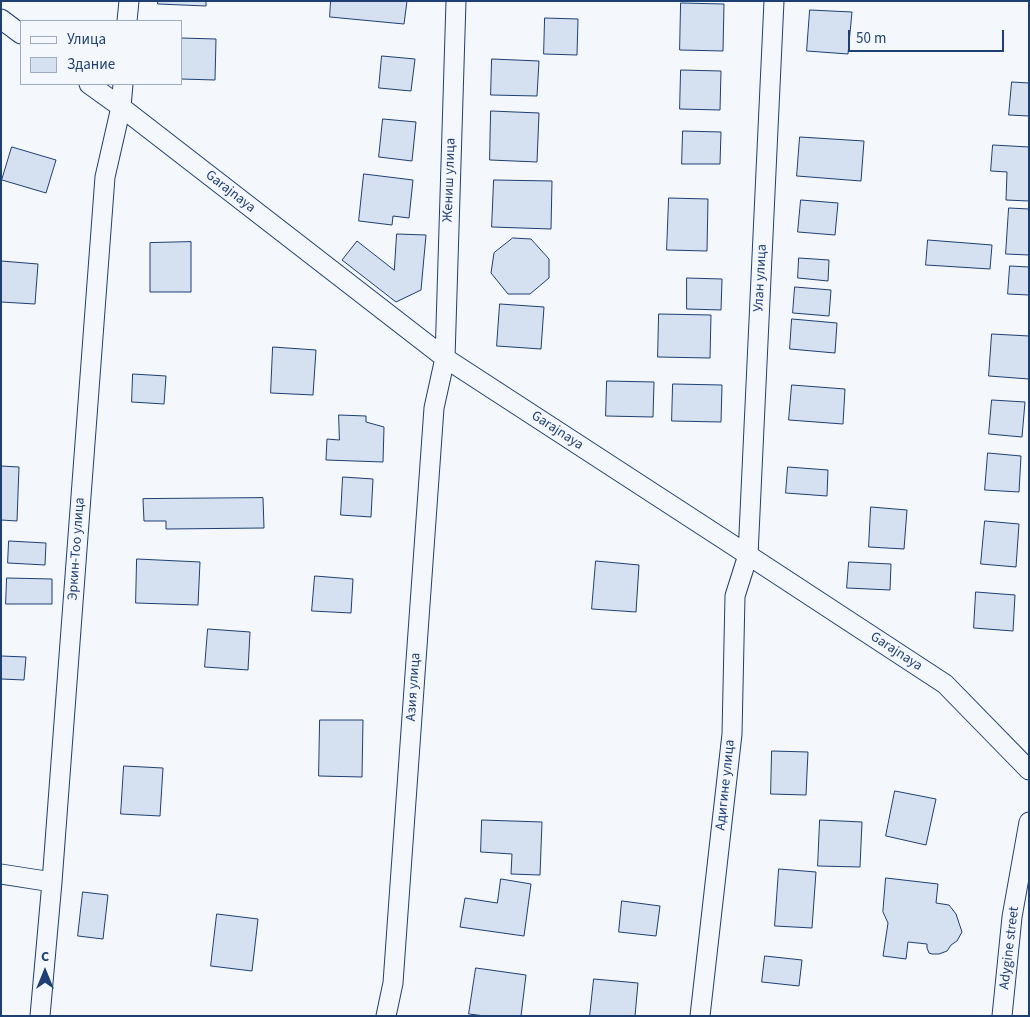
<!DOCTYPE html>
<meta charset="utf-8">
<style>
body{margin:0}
#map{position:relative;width:1030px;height:1017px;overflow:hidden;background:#f4f7fb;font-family:"Source Sans 3",sans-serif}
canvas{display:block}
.frame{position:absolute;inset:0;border:2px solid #1d3f73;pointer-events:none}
.legend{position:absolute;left:20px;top:20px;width:162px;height:65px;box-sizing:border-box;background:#f4f7fb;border:1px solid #9eadc5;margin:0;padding:6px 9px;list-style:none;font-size:15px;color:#1d3f73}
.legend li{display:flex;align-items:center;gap:10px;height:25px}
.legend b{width:25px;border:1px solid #9eadc5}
.north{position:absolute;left:20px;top:947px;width:50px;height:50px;-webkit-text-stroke:4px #f4f7fb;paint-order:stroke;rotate:0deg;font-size:14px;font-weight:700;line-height:20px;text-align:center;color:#1d3f73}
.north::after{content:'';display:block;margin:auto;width:18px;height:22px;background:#1d3f73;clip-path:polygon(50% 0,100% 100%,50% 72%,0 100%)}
.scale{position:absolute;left:848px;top:30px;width:156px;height:22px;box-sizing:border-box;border:2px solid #1d3f73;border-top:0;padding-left:6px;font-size:15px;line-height:18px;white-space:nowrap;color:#1d3f73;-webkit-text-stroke:4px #f4f7fb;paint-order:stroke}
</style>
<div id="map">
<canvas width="1030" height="1017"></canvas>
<div class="frame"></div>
<ul class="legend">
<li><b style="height:6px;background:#f4f7fb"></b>Улица</li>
<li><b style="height:14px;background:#d5e0f0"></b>Здание</li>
</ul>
<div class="north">С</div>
<div class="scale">50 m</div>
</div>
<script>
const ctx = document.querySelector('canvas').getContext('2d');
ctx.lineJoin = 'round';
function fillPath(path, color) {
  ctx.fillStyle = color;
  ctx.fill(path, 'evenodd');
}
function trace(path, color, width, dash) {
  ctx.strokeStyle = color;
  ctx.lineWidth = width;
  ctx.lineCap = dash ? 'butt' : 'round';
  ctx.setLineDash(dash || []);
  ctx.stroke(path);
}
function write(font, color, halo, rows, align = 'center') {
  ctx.font = font + ' "Source Sans 3",sans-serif';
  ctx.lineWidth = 4;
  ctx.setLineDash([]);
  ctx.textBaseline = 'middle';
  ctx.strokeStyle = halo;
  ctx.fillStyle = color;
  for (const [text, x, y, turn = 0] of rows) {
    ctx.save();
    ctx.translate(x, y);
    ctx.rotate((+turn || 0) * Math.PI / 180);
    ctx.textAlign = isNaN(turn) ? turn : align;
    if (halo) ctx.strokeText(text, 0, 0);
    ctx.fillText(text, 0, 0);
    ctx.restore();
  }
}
const building = new Path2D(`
 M158,1h48v5l-48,-2z
 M331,1h76l-3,23 -74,-7z
 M681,3l43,1 -1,47 -43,-1z
 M810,10l42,2 -4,42 -41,-3z
 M545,18l33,1 -1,36 -33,-1z
 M181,38l35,1 -1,41 -34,-1z
 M382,56l33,3 -4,32 -32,-3z
 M492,59l47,2 -2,35 -46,-1z
 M681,70l40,1 -1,39 -40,-1z
 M1012,82l17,1v33l-20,-1z
 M491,111l48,2 -2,49 -47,-2z
 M383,119l33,3 -4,39 -33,-4z
 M683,131l38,1 -1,32h-38z
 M800,137l64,4 -3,40 -64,-5z
 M993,145l36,2v54l-23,-1 1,-28 -16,-1z
 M12,147l44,13 -10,33 -44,-13z
 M364,174l49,6 -4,38 -16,-2 -1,9 -33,-4z
 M494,180l58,1 -1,48 -59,-2z
 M669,198l39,1 -1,52 -40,-1z
 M801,200l37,3 -3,32 -37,-3z
 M1009,208l20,1v46l-23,-1z
 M397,234l29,1 -5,55 -25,12 -54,-42 15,-19 37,29z
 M513,238l18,1 18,20v19l-19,16h-22l-17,-21 3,-20z
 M928,240l64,5 -2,24 -64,-4z
 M191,242v50h-41v-49z
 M799,258l30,2 -1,21 -30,-3z
 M1,261l37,3 -3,40 -34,-2z
 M1010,266l19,1v28l-21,-1z
 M687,278l35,1 -1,31 -34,-1z
 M795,287l36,3 -2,26 -36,-3z
 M500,304l44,3 -3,42 -44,-3z
 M659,314l52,1 -1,43 -52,-1z
 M792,319l45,4 -2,30 -45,-4z
 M992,334l37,2v43l-40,-3z
 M273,347l43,3 -3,45 -42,-2z
 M133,374l33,2 -2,28 -32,-2z
 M607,381l47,1 -1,35 -47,-1z
 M673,384l49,1 -1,37 -49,-1z
 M792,385l53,4 -2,35 -54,-4z
 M992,400l33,2 -3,35 -33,-3z
 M339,415l27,1v6l18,5 -1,35 -57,-2 1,-21 12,1z
 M988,453l33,3 -2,36 -34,-2z
 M1,466l18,1 -2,54 -16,-1z
 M788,467l40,3 -1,26 -41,-3z
 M343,477l30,2 -2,38 -30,-2z
 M263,498l1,30 -98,1v-8h-22l-1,-22z
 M871,507l36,3 -3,39 -35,-2z
 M985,521l34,3 -3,43 -35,-3z
 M9,541l37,2 -1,22 -37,-2z
 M137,559l63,3 -2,43 -62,-2z
 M596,561l43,4 -3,47 -44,-3z
 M849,562l42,2 -1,26 -43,-2z
 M315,576l38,3 -2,34 -39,-2z
 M7,578l45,1v25h-46z
 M976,592l39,3 -2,36 -39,-3z
 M208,629l42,3 -2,38 -43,-3z
 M1,656l25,1 -2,23 -23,-1z
 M320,720h43l-1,57 -43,-1z
 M772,751l36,1 -2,43 -35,-1z
 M124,766l39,2 -3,48 -39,-2z
 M895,791l41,8 -10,46 -40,-9z
 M482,820l60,2 -2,53 -29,-1 1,-20 -31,-2z
 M820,820l42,2 -2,45 -42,-1z
 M779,869l37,3 -4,56 -37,-2z
 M886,878l52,6 -2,19 13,2 7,9 6,18 -5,9 -6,4 -4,6 -8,3h-7l-3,-1 -2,-5v-4l-19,-2 -2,17 -23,-3 5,-33 -5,-11z
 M501,879l30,5 -7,52 -64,-9 5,-29 32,5z
 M83,892l25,3 -5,44 -25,-3z
 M622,901l38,5 -4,30 -37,-4z
 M217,914l41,5 -6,52 -41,-5z
 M765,956l37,4 -3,26 -37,-4z
 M476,968l50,7 -5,41h-36l-16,-2z
 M594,979l44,4 -3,33h-45z`);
fillPath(building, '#d5e0f0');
trace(building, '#1d3f73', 1);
const minor = new Path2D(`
 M1,19l20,15
 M127,21l2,-20
 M89,84l32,23 324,251 303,197 197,129 84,86
 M1,874l51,8
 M40,1016l12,-134 53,-705 16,-70 2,-23
 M386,1016l7,-33 41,-575 11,-50 11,-357
 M700,1016l32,-282 3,-138 13,-41 26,-554
 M1002,1016l10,-99 17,-95`);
trace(minor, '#1d3f73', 21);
trace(minor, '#f4f7fb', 19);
write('14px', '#1d3f73', '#f4f7fb', [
 ["Жениш улица",450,180,-88],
 ["Garajnaya",230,192,38],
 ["Улан улица",761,278,-87],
 ["Garajnaya",557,431,33],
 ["Эркин-Тоо улица",77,549,-86],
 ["Garajnaya",896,652,33],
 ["Азия улица",414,687,-86],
 ["Адигине улица",726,785,-84],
 ["Adygine street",1010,948,-83]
]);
</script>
